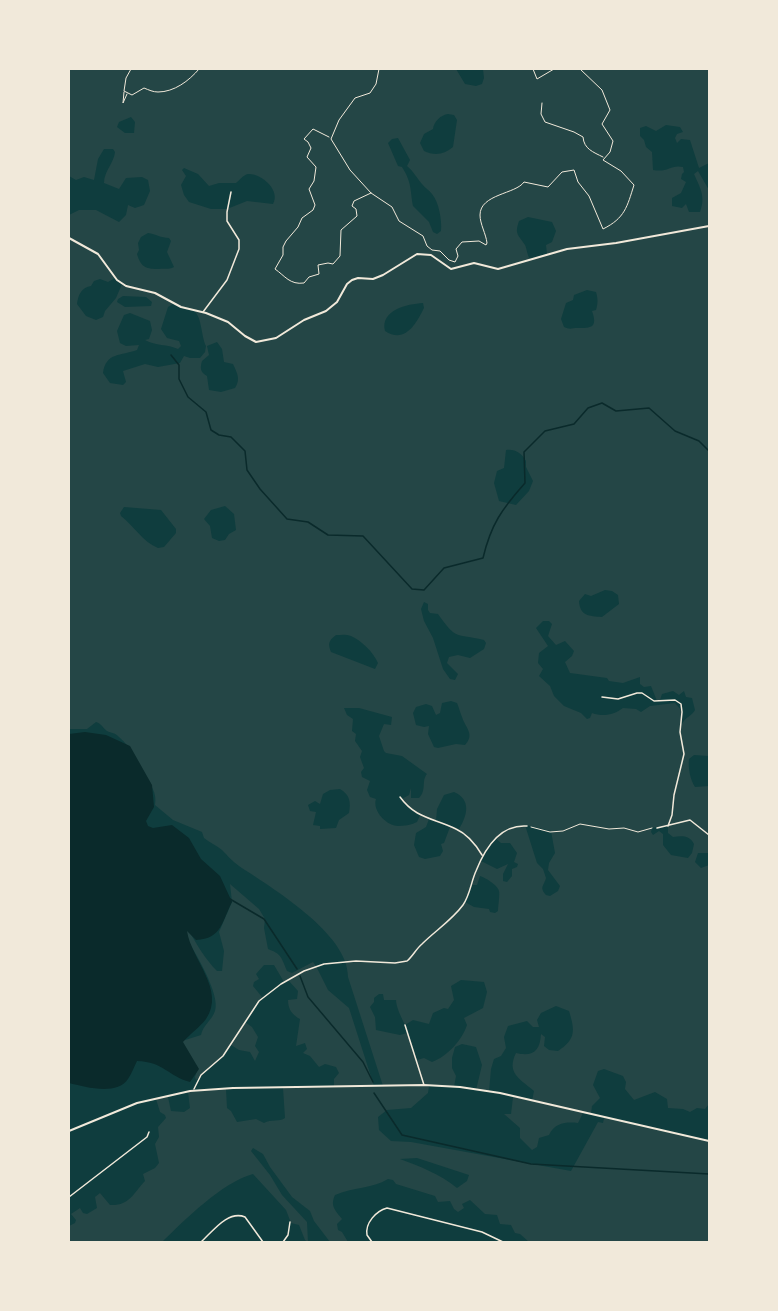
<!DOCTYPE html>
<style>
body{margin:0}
#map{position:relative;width:778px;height:1311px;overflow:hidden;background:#0f3d3e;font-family:Arial,sans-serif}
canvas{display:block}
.frame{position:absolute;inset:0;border:70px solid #f1e9da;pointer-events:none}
</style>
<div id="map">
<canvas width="778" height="1311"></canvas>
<div class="frame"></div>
</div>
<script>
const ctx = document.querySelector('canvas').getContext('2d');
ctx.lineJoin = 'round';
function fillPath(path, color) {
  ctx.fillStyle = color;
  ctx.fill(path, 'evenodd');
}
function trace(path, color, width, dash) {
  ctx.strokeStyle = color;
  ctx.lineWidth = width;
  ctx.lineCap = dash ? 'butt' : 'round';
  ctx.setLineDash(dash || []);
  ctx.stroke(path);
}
fillPath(new Path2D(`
 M69,69h387l9,15 11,2 6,-2 2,-6 -1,-9 226,1v93l-10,5 -9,-28 -9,-1 -4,4 -2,-5 2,-4 6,-2 -3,-5 -14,-2 -10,6 -10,-5 -6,2v8l4,4 2,7 6,5 1,18c15,3 18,-6 30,-3l1,5 -2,2 -1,5 5,3 -5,11 -9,5v8l10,2 4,-4 3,8h11c6,-16 0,-24 -6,-38l4,-3 11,19v566l-15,-1 -5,4c-1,8 1,21 6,28l14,-1v67h-11l-3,9 6,6 8,-3v239l-4,5 -8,-1 -7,4 -7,-3 -15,-1 -1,-9 -12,-7 -21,8 -9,-11 1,-7 -3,-6 -19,-7 -6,2 -5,14 7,13 -8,8 -1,8 -8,-1 -5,10c-11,-1 -23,-1 -29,12l-10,3 -2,9 -5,3 -12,-12v-10l-16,-14h7l2,-17 19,4 2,-10c-14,-12 -28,-18 -18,-38 17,4 24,-2 25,-19l4,3 -1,9 5,4 9,1c18,-12 17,-20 11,-40l-13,-5 -15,7 -4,7 2,7h-6l-6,-6 -19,5 -4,11 2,11 -5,8 -7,3 -3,10 -2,23 -13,-2 6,-25 -6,-18 -14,-3 -7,3 -3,11v10l4,8 -2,11 -25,-1 -1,7 -17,15 -24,2 -9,7 1,13 12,11 20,1 160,29 27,-49 5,1 1,-5 105,24v100h-180l-9,-8 -5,-1 -4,-8 -11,-1 -3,-9 -12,-1 -15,-14 -8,4 2,4 -6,4 -4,-3 -4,-8 -12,1 -3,-6 -39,-12 -3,-4 -5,-1c-16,10 -35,8 -53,16 -5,11 0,15 7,24l-5,5 1,6 4,2 6,10h-18l-16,-21 -4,-10 -18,-14 -22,-30 -7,-13 -10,-6 -2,3 19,24 12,20 25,27 1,20 -3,-2 -6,-15 -8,-2 -5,-13 -33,-36c-32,9 -68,46 -91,68h-93v-16l6,-3 1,-3 -5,-6 9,-6 3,5 4,1 10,-6 -2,-11 5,-4 10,12c19,1 23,-11 35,-24l-2,-7 12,-6 4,-5 -4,-19 4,-7 -1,-10 8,-9 -1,-3 -5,-3 -4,-13 12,-2 3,14 13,1 6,-4 -2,-16 38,-3 1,19 4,3 6,11 19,-3 8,4c7,-4 16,-1 21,-5l-2,-30 51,-1v-8l5,-6 -3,-6 -11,-3 -6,3 -9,-11 -7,-3 4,-4 -2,-6 -9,3 4,-27c-8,-4 -12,-10 -12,-19l9,-1 1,-8 -10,-11 -4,2 -10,-17h-10l-8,9 3,5 -5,3 -1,4 9,11 -6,6 -11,19 7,5 6,10 -3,9 4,6 -4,9 -5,-9 -11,-2 -8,-5 -9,12 -26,23 -1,-3 3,-9 -13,-15 -3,-12 19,-6c2,-10 11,-15 14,-24 6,-16 -21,-61 -30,-75l1,-6 3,1c8,14 17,29 28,40h5l2,-20 -5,-19 13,-30 -2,-18 29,25 6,10 -1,9 4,21c13,5 13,7 19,22l5,2 21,-11 3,4 12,24 21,18 25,78h9l-35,-109c1,-43 -76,-89 -109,-111 -7,-5 -11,-10 -17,-16 -6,-5 -12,-7 -18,-12l-2,-6 -29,-12 -18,-15c2,-13 -4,-19 -10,-29 -8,-14 -13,-28 -26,-39 -3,-4 -8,-4 -12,-6 -5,-4 -5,-7 -11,-9l-9,7h-18v-514l10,-5h17l23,12 7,-7 2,-10 7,3 9,-3 6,-14 -2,-11 -6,-3 -16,1 -7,11 -15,-6c0,-12 10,-20 11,-31l-2,-3h-9l-6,10 -4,21 -10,-3 -8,3 -7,-4zM448,114l6,1 3,5 -4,27c-9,8 -19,9 -29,4l-4,-8 4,-9 9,-5c1,-8 8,-14 15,-15zM131,117l4,5 -1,11h-9l-8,-6 2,-5zM398,138l12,22 -3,6c7,6 9,11 15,18 3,4 7,6 10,10 7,8 10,27 9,37l-4,3 -4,-2 -4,-10 -16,-16c-3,-17 -1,-23 -11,-39l-4,-1 -10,-23 4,-4zM184,168l14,6 11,12 10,-3h17c4,-3 7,-8 12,-9 14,-1 33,17 25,30l-26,-3 -20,8h-16l-22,-7 -5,-7 -3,-10 5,-9 -4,-6zM528,217l24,5 4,9 -4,11 -6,3 1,9 -17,5c-3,-4 -3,-10 -5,-14 -6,-10 -11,-10 -6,-24zM148,233c8,1 13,5 21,5l2,3 -4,11 7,15c-6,3 -9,1 -15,2 -12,0 -18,-1 -22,-15l2,-4 -1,-7 3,-6zM115,278l7,6 -6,14 -11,13 -2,6 -7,3 -10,-4 -9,-12c1,-9 5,-17 14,-18l3,-5 6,-2 8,3zM587,290l9,2c2,7 2,11 0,18l-4,1c6,17 -1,17 -14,17 -6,0 -8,2 -14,-1l-3,-8 5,-16 7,-3 1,-5zM123,296l23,1 6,5 -1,4 -26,1 -8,-5 1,-3zM423,303l1,5c-8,16 -19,36 -39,23 -5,-21 22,-27 38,-28zM173,304c7,4 12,3 19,6 10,3 9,27 14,36l-1,6 -5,6h-10l-6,-2 -4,7 -22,4 -13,-3 -22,7 3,11 -3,3 -13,-2 -7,-10c3,-21 18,-17 34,-23l2,-5 -13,1 -6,-3 -3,-12 7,-16 6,-2 20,8 2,9 -3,9 -4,1c11,6 22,4 33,9l3,-3 -2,-5 -12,-3 -6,-9 7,-22zM217,342l5,7 2,13 9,2c4,9 8,15 2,24l-14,4 -12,-2 -2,-14c-7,-4 -7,-8 -5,-15l7,-6 -2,-9zM506,450c10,-1 15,3 20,11v6l7,14 -4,10 -13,14 -17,-4 -5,-18 3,-12 7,-3zM225,506l9,8 2,16 -7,4 -4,6 -6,1 -7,-3 -2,-12 -6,-7 7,-9zM124,507l37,3 15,19v4l-12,14 -6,1c-15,-6 -24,-22 -37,-32l-1,-3zM605,590l7,1 6,4 1,9 -17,13c-13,-1 -22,-1 -23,-16l6,-7 6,2zM424,602l4,2v6l2,3 8,1c19,27 17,19 46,26l2,3 -2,6 -14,9 -12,-3 -9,2 -2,6 11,11 -3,6 -5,-1 -7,-10 -10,-31 -9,-17 -3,-12zM543,621h6l3,3 -4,12 8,9 9,-4 9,10 -2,5 -7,6 5,11 37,5 2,3 14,2 17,-6v7l4,3 7,-1 6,15 3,-1 2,-6 11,-3 6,4 5,-4 2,6 6,1 3,12c-3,6 -10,7 -13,14l-1,-14 -6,-7 -25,3 -9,6 -5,-3 -13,-1c-9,7 -20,9 -31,5l-2,5 -3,1 -6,-6 -17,-7 -10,-10 -4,-10 -11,-10 4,-7 -5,-6 1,-10 9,-7 -12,-18zM336,635c4,0 10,-1 15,1 10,4 23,17 27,27l-3,6 -44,-17c-3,-8 -3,-11 5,-17zM451,701l6,2c2,5 3,9 5,14 4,12 13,17 3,28l-9,-1 -18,4 -4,-1 -6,-13 1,-8 -5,1 -8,-2 -3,-12 3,-6 10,-3 6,2 4,9 4,-2 2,-10zM344,708h15l33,9 -1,8 -7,-1 -5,12 5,15 2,2 16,3 25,18c-6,7 0,16 -8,24h-8v-10l-2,7 -7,4 7,9 11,7 -3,7c-6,3 -13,4 -19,4 -11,0 -26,-15 -22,-27l-6,-2 -3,-7 3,-9 -8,-4 -1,-5 3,-4 -4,-11 2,-6 -7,-10 1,-7 -4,-3 1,-12 -6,-4zM340,789c10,6 11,13 9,24l-10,7 -3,8 -16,1v-3l-7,-1 3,-13 -6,-1 -2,-6 7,-4 5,3 3,-10 7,-4zM454,792c18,8 13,24 5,37l-9,-2 -6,16 -3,1 2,7 -3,5 -15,3 -6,-2 -5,-12 2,-12 10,-6 3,-8 7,2 1,-12 7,-14zM525,825l26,6 4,22 -6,10 -1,7 12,16 -2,5 -8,5 -4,-1c-7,-8 -2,-9 0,-17l-3,-9 -6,-6zM668,825v8l5,4c9,-1 16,-2 21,7l-2,9 -4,5 -17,-3 -8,-10v-11l-4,-3 -6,4 -2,-3 1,-4zM495,838l6,5h9l7,10 -3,9 4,2 -1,3 -5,2v7l-5,6 -4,-1v-7l5,-10 -11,5 -16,-8 8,-17zM480,876c4,1 18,9 19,15 1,3 -1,16 -1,20l-3,2 -5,-1 -1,-3 -15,-2 -9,-5 7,-17h5zM461,980l23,2 3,10 -4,16 -19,10 3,7c-5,15 -19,31 -35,37l-8,-4 -7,2 -10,-27 -7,2 -24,-5 -1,-13 -5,-10 4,-5v-4l5,-4h4l1,6h12c0,7 6,19 9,25l8,-5 16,4 4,-11 11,-5 4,1 6,-9 -3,-14zM417,1158l52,17 -2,6 -10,7c-17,-14 -38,-22 -57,-29z`), '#244646');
fillPath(new Path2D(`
 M85,732l21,3 24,11 22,39 2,22 -8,14 2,5 5,2 19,-3 17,13 12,21 19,17 12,26c-10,19 -10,37 -36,38l-9,-9c4,28 39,59 19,88 -6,8 -16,15 -23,23l16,27 -9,13c-22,-6 -26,-20 -53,-21 -3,6 -5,12 -9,18 -11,17 -43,8 -59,4v-349z`), '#0a2a2b');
trace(new Path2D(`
 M171,355l8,10v14l9,18 18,15 5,18 8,5 12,2 14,14 2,19 13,19 27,30 21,3 20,13 35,1 49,53 12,1 20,-22 39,-10c8,-34 19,-49 42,-75l-1,-31 21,-21 29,-7 14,-16 14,-5 14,8 33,-3 26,23 24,10 10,10
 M230,899l34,20 33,50
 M300,976l8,21 55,65 10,20
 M374,1093l28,42 129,29 178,10`), '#0a2a2b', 1.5);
trace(new Path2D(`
 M131,69l-5,9 -2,13 8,4 12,-7c5,2 9,4 14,4 16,0 31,-11 41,-23
 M379,69l-3,15 -6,9 -15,5 -16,22 -8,19 19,31 21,23 21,14 7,14 24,15 4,10 5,4 8,1 9,9 6,2 3,-6 -2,-7 6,-7 17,-1 7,4 1,-2c-1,-9 -7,-19 -7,-28 0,-21 36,-21 44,-33l24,5 14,-15 12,-2 4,12 11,14 14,33c22,-11 24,-22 31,-44l-13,-14 -18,-11 7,-8 3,-11 -11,-17 8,-14 -8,-20 -22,-21
 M533,69l4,10 17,-10
 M124,92l-1,11 4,-9
 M542,103l-1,11 4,8 29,10 9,5c1,12 10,15 20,20
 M329,137l-16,-8 -9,10 4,3 3,6 -4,9 9,10 -2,14 -5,8 6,16 -2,5 -11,8 -4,9 -12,14 -3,6v8l-8,14c10,7 15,16 29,14l5,-6 10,-3 -1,-9 10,-2 5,1 7,-8 1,-26 16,-14 -1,-7 -4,-3 2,-5 17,-8
 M531,827l19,5 13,-1 17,-7 29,5 15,-1 14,4 14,-4`), '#f1e9da', 1);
trace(new Path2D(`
 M203,312l24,-32 12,-31v-9l-12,-19v-9l4,-20
 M602,697l16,2 19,-6h5l12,8 21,-1 6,4 1,8 -2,20 4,22 -10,41 -2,20 -4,11
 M400,797c16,22 34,21 56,32 11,5 20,16 26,26
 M657,828l33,-8 19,15
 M405,1025l19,60
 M194,1089l7,-14 22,-19 36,-55 22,-17 23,-13 20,-7 32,-3 39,2 12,-2c6,-5 9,-12 15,-17 13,-13 30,-24 41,-39 7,-10 8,-23 13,-34 9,-23 24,-47 51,-45
 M69,1197l78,-60 2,-5
 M201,1242c12,-11 27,-32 44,-25l18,25
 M283,1242l5,-7 2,-13
 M372,1242l-5,-7c-2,-12 9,-24 20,-27l95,24 21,10`), '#f1e9da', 1.5);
trace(new Path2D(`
 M69,238l29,16 19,26 9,6 29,7 26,14 25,6 22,9 17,14 11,6 20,-4 28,-18 22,-9 11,-9 10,-18 5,-4 6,-2 15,1 10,-4 34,-21 14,1 20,14 23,-6 24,6 69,-20 49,-6 93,-17`), '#f1e9da', 2);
trace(new Path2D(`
 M69,1131l68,-28 53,-12 43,-3 191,-3 36,2 40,6 209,48`), '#f1e9da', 2);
</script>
